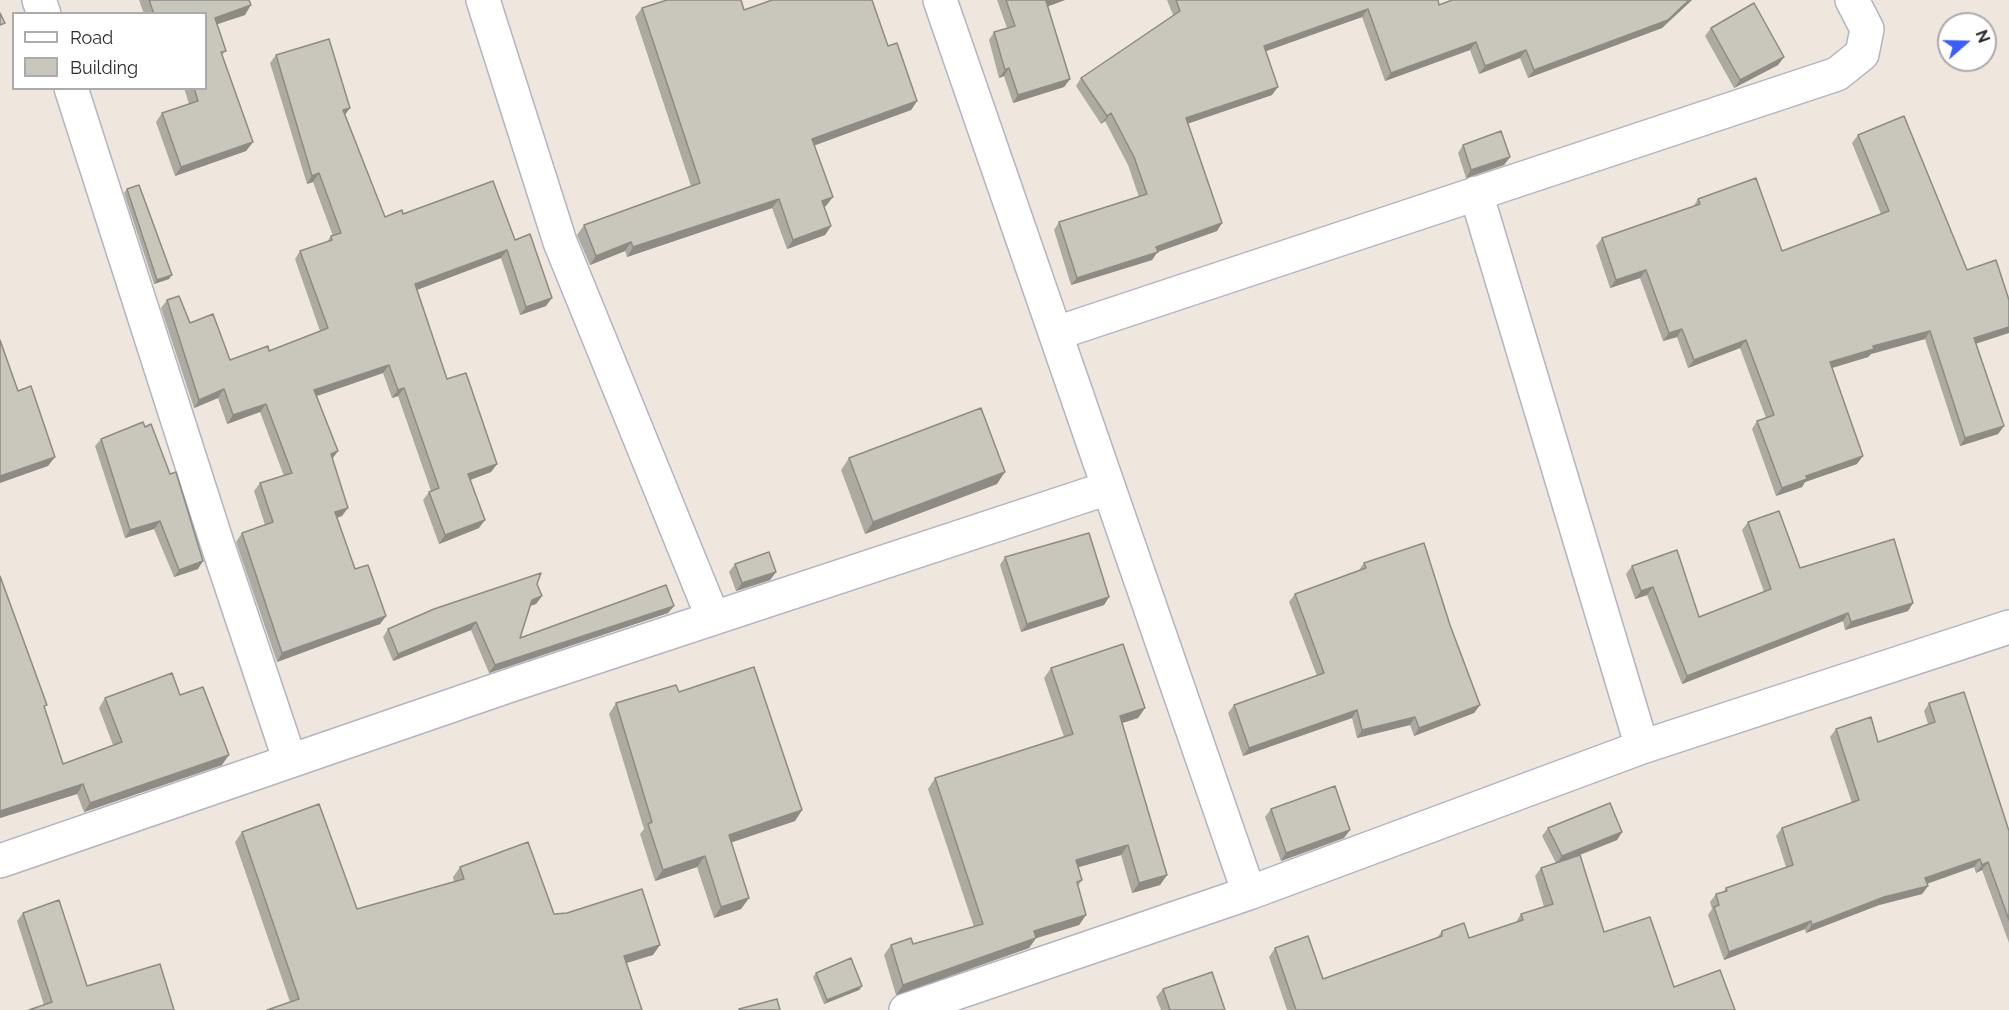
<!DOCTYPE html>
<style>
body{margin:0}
#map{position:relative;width:2009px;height:1010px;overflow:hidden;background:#efe7de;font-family:Raleway,sans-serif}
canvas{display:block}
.legend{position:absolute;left:12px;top:12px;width:195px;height:78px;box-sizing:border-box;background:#fff;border:2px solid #ababab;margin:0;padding:8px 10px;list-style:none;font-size:18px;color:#2c2c2c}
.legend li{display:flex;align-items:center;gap:12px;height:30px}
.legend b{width:30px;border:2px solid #ababab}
.north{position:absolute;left:1937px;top:12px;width:60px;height:60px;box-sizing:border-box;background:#fff;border:2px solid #ababab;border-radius:50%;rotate:70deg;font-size:16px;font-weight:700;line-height:24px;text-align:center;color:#2c2c2c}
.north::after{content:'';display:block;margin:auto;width:21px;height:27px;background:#3a5dff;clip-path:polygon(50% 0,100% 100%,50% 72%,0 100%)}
</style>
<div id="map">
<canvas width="2009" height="1010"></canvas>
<ul class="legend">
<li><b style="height:8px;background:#fff"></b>Road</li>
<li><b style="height:16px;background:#c9c6bc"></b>Building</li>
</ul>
<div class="north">N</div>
</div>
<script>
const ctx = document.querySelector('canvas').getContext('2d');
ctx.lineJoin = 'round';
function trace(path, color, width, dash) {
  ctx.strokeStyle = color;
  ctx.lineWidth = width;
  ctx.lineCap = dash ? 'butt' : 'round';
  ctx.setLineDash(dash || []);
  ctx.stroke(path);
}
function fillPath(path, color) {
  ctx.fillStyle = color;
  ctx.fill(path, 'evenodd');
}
const minor = new Path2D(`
 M39,0l5,14
 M483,0l77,242 153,376
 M940,0l309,893
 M71,88l146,455 73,218
 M1476,193l166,554
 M1057,333l780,-259 25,-20 5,-25 -15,-29
 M0,861l514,-177 594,-196
 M906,1010l343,-117 393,-146 367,-120`);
trace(minor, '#b2b4c1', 36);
trace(minor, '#fff', 33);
fillPath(new Path2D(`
 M139,0h110l-4,15 -28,9 9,27 -4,4 31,87 -7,9 -71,25 -19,-54 6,-9 27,-9 -5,-16h22v-74h-62z
 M997,0h68l-17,6 22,73 -6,8 -51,16 -9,-27 -5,2 -10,-38 5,-8 13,-4z
 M1167,0h271l1,5 13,-5h240l-30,28 -134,50 -8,-20 -41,16 -9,-24 -85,31 -23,-64 -96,34 6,44 -84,28 34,100 -5,8 -59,21 -6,8 -81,25 -17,-55 5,-8 80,-25 -11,-32 -23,-44 -4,3 -25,-38 5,-8 92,-63z
 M642,8l246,38 29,55 -6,9 -97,35 12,61 -2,1 7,19 -6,9 -38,14 -15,-41 -145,49 -2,-6 -35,14 -13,-30 7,-10 107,-39 -56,-169z
 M1711,28l73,29 -6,8 -44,23 -29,-52z
 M276,55l74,53 -5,6 40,103 18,-3 112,26 31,66 -26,9 -19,-57 -85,32 31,89 50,85 -6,8 -21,8 9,48 -40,16 -16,-44 6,-8 2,-1 -33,-95 -6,2 -9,-25 -66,23 21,55 -6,8 10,57 -5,2 18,51 31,47 -6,8 -103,38 -41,-120 6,-9 23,-8 -11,-34 6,-8 24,-7 -24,-64 -33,12 -9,-26 -24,10 -33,-100 6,-8 23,23 40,37 39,-9 51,-20 -25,-72 5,-8 27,-9 4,-6h2l-20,-54 -6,2 -37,-121z
 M1858,135l118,209 28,82 -6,8 -38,12 -35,-107 -54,15 -3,3 -36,11 25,96 -52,18 -3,5 -26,9 -24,-67 5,-8 9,-3 -26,-70 -52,20 -11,-31 -14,4 -23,-63 -30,10 -14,-42 6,-8 91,-31 5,-8 84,52 99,-37 -29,-71z
 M1463,145l47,12 -6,8 -38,13 -8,-25z
 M127,189l42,90 -15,5 -30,-91z
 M101,439l97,130 -24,8 -20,-48 -29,9 -30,-92z
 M849,458l148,26 -132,50 -24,-64z
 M1748,522l52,46 113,35 -5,8 -63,19 -2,-9 -161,63 -35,-89 -12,4 -9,-25 6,-8 67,51 65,-25 -22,-62z
 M1005,557l104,40 -5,8 -83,27 -21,-67z
 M1364,563l86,62 30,80 -6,8 -60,23 -4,-11 -53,13 -5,-20 -109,38 -15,-43 6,-8 83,-29 -28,-74 6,-8 64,-24z
 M735,564l41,8 -6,8 -34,11 -7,-19z
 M537,584l5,12 -6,8 -6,2 -10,32 154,-32 -6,7 -179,60 -18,-43 -78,31 -10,-24 5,-8z
 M1051,668l94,40 -7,10 -16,5 45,152 -7,10 -28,8 -11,-38 -43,12 4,13 -4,6 8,29 -7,10 -43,13 -7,10 -133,47 -12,-40 7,-10 22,-1 61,-17 -46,-138 7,-11 129,-41 -20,-59z
 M679,692l123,118 -7,11 -64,21 18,56 -8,11 -27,9 -17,-51 -42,14 -15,-47 4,-5 -35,-115 7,-11z
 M180,695l42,70 -138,47 -7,-18 -77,24 45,-110 18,56 50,-19 -14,-37 6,-10z
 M1929,703l80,128v112l-27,-73 -6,3 -2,-6 -47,17 1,2 -6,8 -43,11 -73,28 -1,-4 -81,31 -16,-45 4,-6 -2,-7 6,-8 6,-1 4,-5 60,-21 -10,-31 6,-8 70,-25 -22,-66 6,-8 42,13 50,-18 -4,-13z
 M1271,809l73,29 -63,23 -16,-44z
 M1548,828l74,4 -5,8 -44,18 31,74 70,55 61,23h-448l-18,-53 6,-9 48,31 114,-41 5,-7 27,7 47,-16 5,-8 23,-7 -9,-31 6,-8 15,-5 -14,-27z
 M242,832l115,77 97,-27 -1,-5 7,-10 94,47 99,41 -363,47 -55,-160z
 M23,913l64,73 87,24 -130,-5 -27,-84z
 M816,973l46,13 -3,4 -35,14 -11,-27z
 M1163,989l62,21h-64l-5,-13z`), '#adaaa2');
fillPath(new Path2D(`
 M1048,0h17l-24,9 5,-8z
 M1689,0h3l-30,28 -134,50 6,-8z
 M251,5l-6,10 -36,12 6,-9z
 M1368,9l-6,8 -104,37 6,-8z
 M1476,42l-6,8 -85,31 6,-8z
 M1526,50l-6,8 -41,16 6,-8z
 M1784,57l-6,8 -44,23 6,-8z
 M1009,68l-5,8 -5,2 6,-8z
 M1070,79l-6,8 -51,16 5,-8z
 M1278,87l-6,8 -91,31 5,-8z
 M917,101l-6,9 -106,39 7,-10z
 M350,108l-6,8 -1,-6z
 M1111,113l-6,8 -4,3 6,-8z
 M253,142l-7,9 -71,25 6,-9z
 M1510,157l-6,8 -38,13 5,-8z
 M319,173l-6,9 -6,2 5,-8z
 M833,197l-7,9 -10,4 6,-9z
 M779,199l-7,9 -145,49 6,-10z
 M1222,223l-5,8 -60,21 -5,8 -81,25 6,-7 79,-31z
 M831,226l-6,9 -38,14 6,-9z
 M631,242l-6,9 -35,14 6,-9z
 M507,250l-6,8 -92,35 6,-9z
 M1646,270l-6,8 -30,10 6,-8z
 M172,275l-3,4 -15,5 3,-4z
 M552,298l-6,8 -26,9 6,-8z
 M2009,327v6l-40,13 5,-8z
 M1682,329l-5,8 -14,4 6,-8z
 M1930,331l-5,8 -54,15 -3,3 -43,13 5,-8 43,-16z
 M1746,340l-6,8 -52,20 6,-8z
 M389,365l-6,8 -75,26 6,-9z
 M404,388l-6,8 -6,2 6,-8z
 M224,389l-6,9 -24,10 5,-8z
 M266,404l-6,8 -33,12 6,-9z
 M2004,426l-6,8 -38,12 5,-8z
 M338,451l-6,8 -1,-5z
 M1863,456l-6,8 -52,18 -3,5 -26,9 6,-8 24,-12z
 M55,457l-7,9 -48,17v-7z
 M497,464l-6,8 -29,11 6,-9z
 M1005,472l-8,12 -132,50 8,-12z
 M348,508l-6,8 -13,4 6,-8z
 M485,520l-6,8 -40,16 6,-9z
 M160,521l-6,8 -29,9 5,-8z
 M203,561l-5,8 -24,8 5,-7z
 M776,572l-6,8 -34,11 6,-8z
 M1653,587l-6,8 -12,4 6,-8z
 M542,596l-6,8 -9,3 5,-7z
 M1109,597l-5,8 -83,27 6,-8z
 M1913,603l-5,8 -63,19 6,-8z
 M674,606l-6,7 -179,60 6,-8z
 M1848,613l-5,8 -161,63 5,-8z
 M386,616l-6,8 -103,38 5,-9z
 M476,622l-5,8 -78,31 5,-7z
 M1480,705l-6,8 -60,23 5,-8z
 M1145,708l-7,10 -25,8 7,-10z
 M1357,710l-5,8 -109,38 6,-8z
 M1415,717l-5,8 -53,13 5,-8z
 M229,755l-7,10 -138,47 6,-9z
 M83,784l-6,10 -77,24v-7z
 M802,810l-7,11 -74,25 8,-11z
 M1350,830l-6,8 -63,23 5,-8z
 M1622,832l-5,8 -61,24 6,-8z
 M1128,845l-7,10 -52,15 7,-10z
 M705,856l-8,11 -42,14 8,-11z
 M1980,859l-6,8 -54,19 5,-8z
 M1988,862l-6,8 -6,3 6,-8z
 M1167,875l-7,10 -28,8 7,-10z
 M1928,886l-6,8 -43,11 -73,28 6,-8 72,-28z
 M749,898l-8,11 -27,9 7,-11z
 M1086,915l-7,10 -52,16 7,-10z
 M1811,921l-6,8 -81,31 5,-8z
 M1036,938l-7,10 -133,47 7,-10z
 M660,945l-7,10 -36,11 7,-10z
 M862,986l-3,4 -35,14 3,-4z`), '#8d8b84');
const building = new Path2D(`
 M149,0h100l2,5 -36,13 11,33 -5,1 32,90 -72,25 -19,-54 36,-12 -4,-13h12v-74h-52z
 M667,0h74l3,10 28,-10h100l16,46 9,-3 20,58 -105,38 21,58 -11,4 9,25 -38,14 -14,-41 -146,48 -2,-5 -35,14 -12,-31 116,-42 -58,-175z
 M1006,0h42l-2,1 24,78 -52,16 -9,-27 -4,2 -11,-38 21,-6z
 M1176,0h262l1,5 13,-5h237l-21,20 -134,50 -8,-20 -41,16 -9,-24 -85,31 -23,-64 -104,37 14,41 -92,31 36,105 -66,24 2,5 -81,26 -18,-56 88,-28 -13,-37 -23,-44 -4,3 -26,-38 99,-67z
 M1754,3l30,54 -44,23 -29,-52z
 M0,13l5,10 -5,2z
 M329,39l21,69 -7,2 42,107 17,-7 1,4 90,-33 22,59 15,-6 22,64 -26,9 -19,-57 -92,34 32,95 19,-6 31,91 -29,10 17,46 -40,15 -16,-43 10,-4 -35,-100 -6,2 -9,-25 -75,25 24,61 -7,3 17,54 -13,4 20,57 13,-4 18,51 -104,37 -40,-120 31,-11 -13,-39 32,-10 -26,-69 -33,11 -9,-26 -25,11 -32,-100 12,-4 11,27 23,-9 17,46 38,-14 1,5 59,-23 -28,-77 32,-11 -1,-4 10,-3 -22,-60 -7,3 -36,-121z
 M1904,116l63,154 29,-10 13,40v27l-35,11 30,88 -39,12 -35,-107 -57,15 1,3 -44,13 33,94 -57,20 1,3 -25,9 -25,-67 17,-6 -28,-75 -52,20 -12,-31 -13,4 -23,-63 -30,10 -14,-42 98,-34 -2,-5 58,-21 26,73 107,-40 -31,-76z
 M1501,131l9,26 -39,13 -8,-25z
 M139,185l33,90 -15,5 -30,-91z
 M0,340l18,51 13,-5 24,71 -55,19z
 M981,408l24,64 -132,50 -24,-64z
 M143,422l2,5 6,-3 19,50 6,-2 27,89 -24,9 -19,-49 -30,9 -29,-91z
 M1779,511l21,57 94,-29 19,64 -62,19 -3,-9 -161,63 -34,-89 -12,4 -9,-25 45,-16 22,67 72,-28 -23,-67z
 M1089,533l20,64 -82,27 -22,-67z
 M1424,543l26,82 30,80 -61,23 -4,-11 -53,13 -5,-20 -108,38 -15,-43 90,-32 -29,-79 71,-26 -2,-5z
 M769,552l7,20 -34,11 -7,-19z
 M541,573l-4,11 5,12 -10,4 -12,38 146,-53 8,21 -179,59 -19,-43 -78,32 -10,-25 46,-20z
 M0,576l47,129 -3,1 19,58 59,-22 -17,-44 67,-25 8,22 23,-8 26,68 -139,48 -7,-19 -83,27z
 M1123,644l22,64 -25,8 47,159 -28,8 -11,-38 -52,15 6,20 -5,2 9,33 -52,16 2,7 -133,47 -12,-40 20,-7 2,6 70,-20 -48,-146 138,-44 -22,-66z
 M754,667l48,143 -73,25 20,63 -28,9 -16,-51 -42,14 -15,-46 4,-2 -36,-119 60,-18 3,7z
 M1964,692l45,139v89l-21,-58 -6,3 -2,-6 -55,19 3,8 -44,11 -72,28 -1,-4 -82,31 -15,-45 5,-2 -3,-11 11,-3 -1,-3 67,-23 -11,-37 77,-28 -23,-71 35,-12 7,25 57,-20 -6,-19z
 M1335,786l15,44 -64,23 -15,-44z
 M1610,803l12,29 -60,24 -14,-28z
 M319,804l38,105 107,-30 -4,-12 68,-25 26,72 13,-1 75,-24 18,56 -36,11 18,54h-375l32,-11 -57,-167z
 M1580,855l24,77 46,-15 24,70 46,-17 15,40h-439l-21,-62 33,-12 15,43 119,-43v-5l22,-8 5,15 54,-18 -2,-6 32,-10 -12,-36z
 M59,900l28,86 73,-22 14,46h-145l23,-8 -29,-89z
 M851,958l11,28 -35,14 -11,-27z
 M1212,972l13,38h-55l-7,-21z
 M777,999l3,11h-41v-1z`);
fillPath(building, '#c9c6bc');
trace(building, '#8d8b84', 1.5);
</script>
